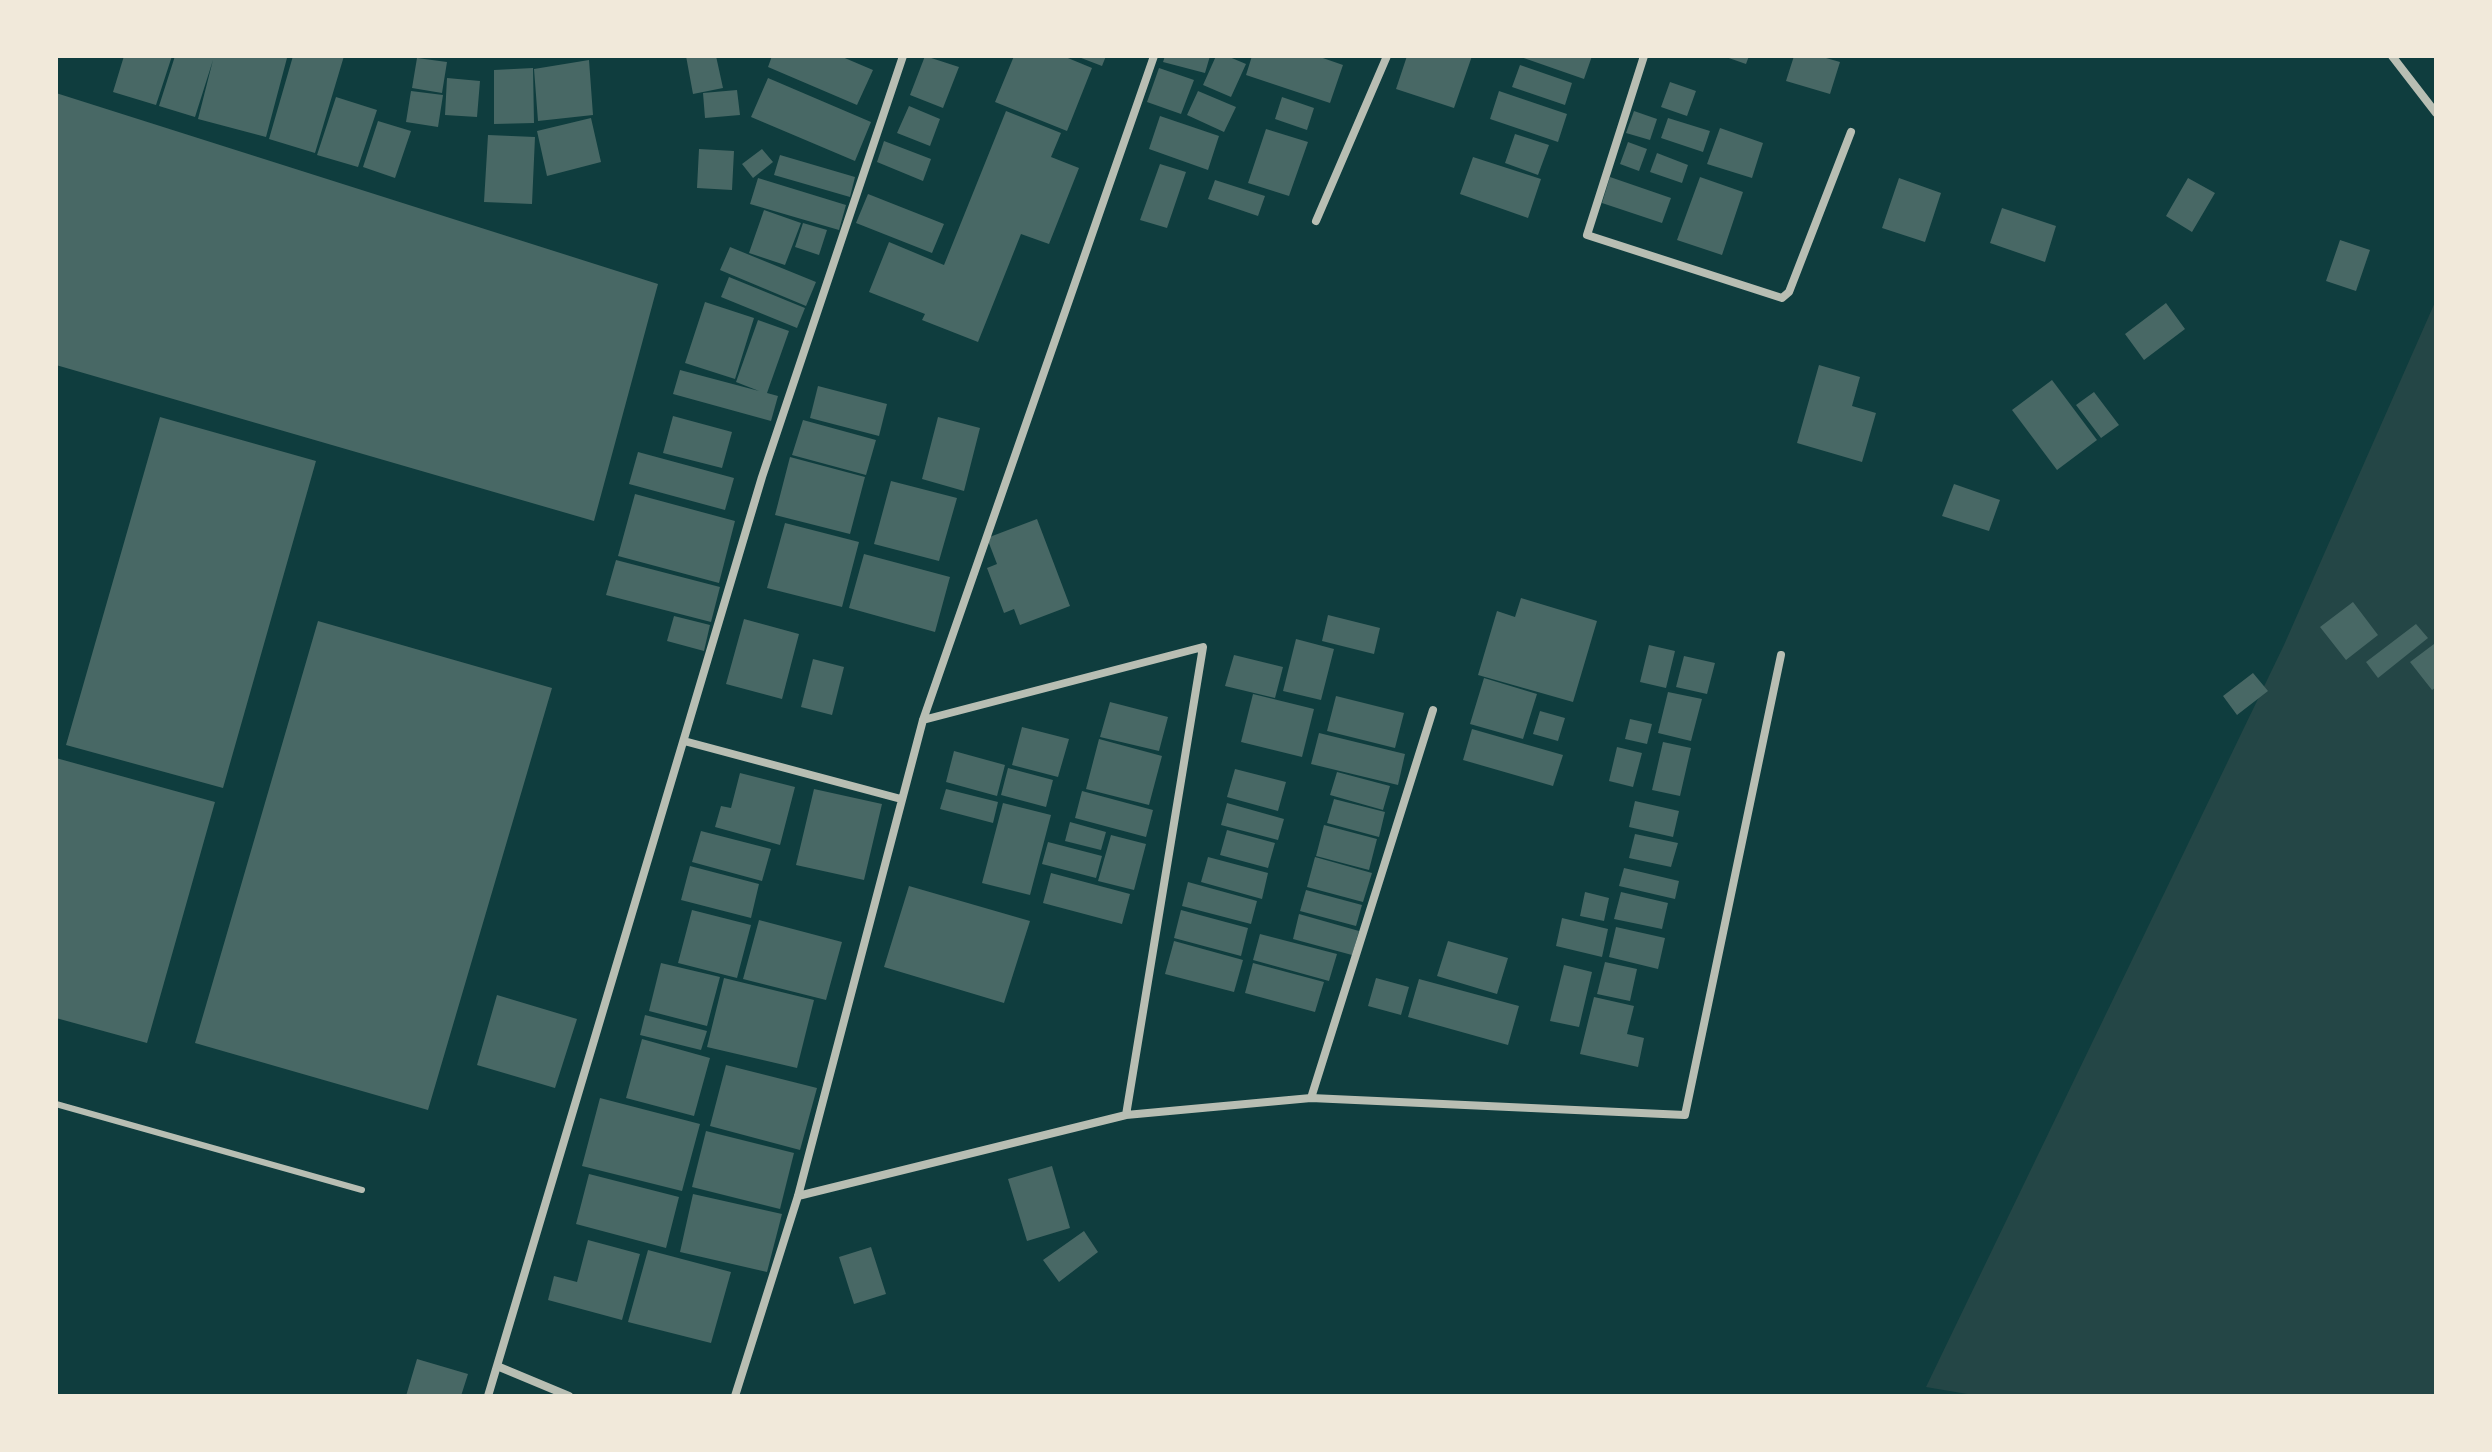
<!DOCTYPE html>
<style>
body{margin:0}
#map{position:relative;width:2492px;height:1452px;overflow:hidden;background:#0f3d3e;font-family:"Libre Baskerville",serif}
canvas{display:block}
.frame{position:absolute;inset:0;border:58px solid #f1e9da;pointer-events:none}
</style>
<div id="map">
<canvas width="2492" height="1452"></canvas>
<div class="frame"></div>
</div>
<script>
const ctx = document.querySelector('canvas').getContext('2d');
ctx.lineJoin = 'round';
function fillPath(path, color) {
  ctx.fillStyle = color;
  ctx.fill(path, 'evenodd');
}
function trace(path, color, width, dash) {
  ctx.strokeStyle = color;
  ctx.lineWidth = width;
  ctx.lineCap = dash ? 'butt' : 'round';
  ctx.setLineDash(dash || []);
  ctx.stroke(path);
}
fillPath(new Path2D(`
 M2436,300v1096h-457l-53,-9 358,-742z`), '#244646');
fillPath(new Path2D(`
 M124,56h48l-16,49 -43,-13z
 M175,56l112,2 -21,79 -68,-18 15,-59 -18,57 -36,-11z
 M293,56h51l-29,97 -46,-14z
 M686,56h30l7,32 -30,6z
 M772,56h68l33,14 -16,35 -89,-38z
 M925,56l34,11 -16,41 -33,-13z
 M1014,56h49l29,12 -25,63 -72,-29z
 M1076,56h30l-4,10z
 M1165,56h45l-5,17 -42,-11z
 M1216,56h11l19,8 -15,33 -28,-12z
 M1252,56h65l26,9 -13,38 -84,-28z
 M1407,56h65l-18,52 -58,-19z
 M1518,56h74l-8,23z
 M1723,56h26l-3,8z
 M1794,56h25l21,6 -10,32 -44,-13z
 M417,58l30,4 -5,31 -30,-5z
 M589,60l4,55 -55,6 -4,-52z
 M1520,65l52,18 -7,22 -53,-18z
 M533,68l1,55 -40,1v-54z
 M1159,68l35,12 -13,34 -34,-12z
 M447,78l33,3 -3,36 -32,-2z
 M768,78l103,44 -16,39 -104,-44z
 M1670,82l26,9 -9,25 -26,-9z
 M737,90l3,25 -35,3 -2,-25z
 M411,91l32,4 -5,32 -32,-5z
 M1198,91l38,16 -12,25 -37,-17z
 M1499,91l68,23 -9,28 -68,-23z
 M56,93l602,191 -64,237 -538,-156z
 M336,97l41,13 -19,57 -41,-12z
 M1282,97l32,11 -7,22 -32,-11z
 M909,106l31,13 -10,27 -33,-13z
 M1006,111l55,22 -10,24 28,11 -30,76 -28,-10 -43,108 -56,-22 3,-6 -56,-22 20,-50 55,23z
 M1634,111l23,8 -7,21 -24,-7z
 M1160,116l59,20 -11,34 -59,-21z
 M591,118l10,44 -54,14 -10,-45z
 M1668,118l42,13 -7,21 -42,-14z
 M378,121l33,10 -16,47 -32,-11z
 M1720,128l43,15 -11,35 -45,-14z
 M1266,129l42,13 -19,54 -41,-13z
 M1515,134l34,11 -11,30 -33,-12z
 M488,135l47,2 -3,67 -48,-2z
 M884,141l47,18 -8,22 -46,-19z
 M1628,142l19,7 -8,22 -19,-7z
 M699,149l35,2 -2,39 -35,-2z
 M762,149l11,13 -20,16 -11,-14z
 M1657,153l31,12 -6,18 -32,-11z
 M780,155l75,22 -5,20 -76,-22z
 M1473,157l68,22 -13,39 -68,-24z
 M1160,164l26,8 -19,56 -27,-8z
 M1610,177l61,21 -9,25 -60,-20z
 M1700,177l43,15 -21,63 -45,-15z
 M758,178l88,27 -7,25 -89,-26z
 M1899,178l42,15 -16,49 -43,-14z
 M2188,178l27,15 -23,39 -26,-16z
 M1215,180l50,16 -7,20 -50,-17z
 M868,194l76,30 -12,29 -76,-30z
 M2002,208l54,18 -11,36 -55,-19z
 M764,210l37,13 -16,42 -36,-12z
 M803,223l24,7 -8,25 -24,-8z
 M2340,240l30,10 -14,41 -30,-10z
 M730,247l86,35 -10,24 -86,-36z
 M729,277l76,31 -8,20 -76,-31z
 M705,302l49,16 -19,61 -50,-16z
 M2166,303l19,26 -41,31 -19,-26z
 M758,320l31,11 -22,62 11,3 -7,25 -98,-27 7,-24 79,21 -23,-9z
 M1819,365l41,12 -8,29 24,7 -14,49 -65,-19z
 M2052,380l45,60 -40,30 -45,-60z
 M818,386l69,18 -8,32 -69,-18z
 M2094,392l25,33 -18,13 -25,-33z
 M673,416l59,16 -10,36 -59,-15z
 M160,417l156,44 -93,327 -157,-43z
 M938,417l42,11 -16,63 -42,-12z
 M803,420l73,20 -10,35 -74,-20z
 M638,452l96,26 -9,32 -96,-26z
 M790,457l75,20 -15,57 -75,-19z
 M891,481l66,17 -18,63 -65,-17z
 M1954,484l46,16 -11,31 -47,-15z
 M635,494l100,27 -16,62 -101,-27z
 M1037,519l33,87 -50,19 -6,-16 -10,4 -17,-45 10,-4 -10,-26z
 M785,523l74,19 -17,65 -75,-19z
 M864,554l86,23 -15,55 -86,-24z
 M616,560l104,27 -9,35 -105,-27z
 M1521,598l76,23 -24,81 -95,-27 19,-64 18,6z
 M2353,602l25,33 -32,25 -26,-33z
 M1328,615l52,13 -6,26 -52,-13z
 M674,616l36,9 -6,26 -37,-10z
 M744,619l55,15 -17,65 -56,-15z
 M318,621l234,67 -124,422 -233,-67z
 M2416,624l12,14 -50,40 -12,-16z
 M1296,639l38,10 -13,51 -38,-9z
 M2434,644l2,43 -4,3 -22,-28z
 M1649,645l26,6 -9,37 -26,-6z
 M1234,655l49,12 -8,31 -50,-12z
 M1684,656l31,7 -8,31 -31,-7z
 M813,659l31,8 -12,48 -31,-8z
 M2253,673l15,18 -31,24 -14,-19z
 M1484,678l53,16 -14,45 -53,-15z
 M1668,692l34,7 -11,42 -33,-8z
 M1253,694l61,15 -12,48 -61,-15z
 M1336,696l68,17 -9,35 -68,-17z
 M1110,702l58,15 -9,34 -59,-14z
 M1540,711l25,7 -7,23 -25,-7z
 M1630,719l22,5 -5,20 -22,-5z
 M1022,727l47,12 -11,38 -46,-12z
 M1472,729l91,26 -10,31 -90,-26z
 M1319,733l86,21 -7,31 -87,-21z
 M1099,739l63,17 -13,49 -63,-16z
 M1663,742l28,6 -11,48 -28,-6z
 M1617,747l25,6 -9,34 -24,-6z
 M954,751l51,14 -8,31 -51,-14z
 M56,758l159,44 -68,241 -91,-25z
 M1008,768l45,12 -7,27 -45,-12z
 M1235,769l51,13 -8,29 -51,-14z
 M1337,772l53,14 -7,24 -53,-15z
 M740,773l55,14 -15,58 -65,-18 6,-21 10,2z
 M814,789l68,15 -18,76 -68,-15z
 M946,789l52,13 -5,21 -53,-14z
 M1082,791l71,19 -7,27 -71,-19z
 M1334,799l51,13 -6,25 -52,-14z
 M1635,801l44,10 -6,26 -44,-10z
 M1003,803l48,12 -21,80 -48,-12z
 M1227,803l57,16 -6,21 -57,-15z
 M1070,822l36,10 -5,18 -36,-9z
 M1324,825l53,14 -8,31 -53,-14z
 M1227,830l48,13 -7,25 -48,-13z
 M701,831l70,18 -9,32 -70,-19z
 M1635,834l43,9 -7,24 -42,-9z
 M1111,835l35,9 -12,46 -36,-9z
 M1048,842l54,14 -6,22 -54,-14z
 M1208,857l60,16 -6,26 -61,-17z
 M1315,857l57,16 -9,29 -56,-15z
 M690,866l69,18 -8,34 -70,-18z
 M1624,868l55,13 -4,18 -56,-13z
 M1051,873l79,21 -8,30 -79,-21z
 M1188,882l69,19 -6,23 -69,-18z
 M909,886l121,35 -26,82 -120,-36z
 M1306,890l56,15 -6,21 -56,-15z
 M1585,892l24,6 -5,23 -24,-5z
 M1621,892l47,11 -6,26 -48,-10z
 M692,910l59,15 -14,53 -59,-15z
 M1181,910l67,18 -7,28 -67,-18z
 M1299,914l60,17 -7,24 -59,-16z
 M1562,918l46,11 -6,28 -46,-11z
 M759,920l83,22 -16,58 -83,-21z
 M1616,927l49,11 -7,31 -49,-12z
 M1260,934l77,20 -8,27 -76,-21z
 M1174,941l69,19 -9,32 -69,-18z
 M1448,941l60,17 -11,36 -60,-18z
 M1605,962l32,7 -7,32 -33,-7z
 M661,963l59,14 -13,49 -58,-15z
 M1253,963l71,19 -9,30 -70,-19z
 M1564,965l28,7 -13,55 -29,-6z
 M724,978l90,22 -17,68 -90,-21z
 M1376,978l33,9 -8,28 -33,-9z
 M1419,979l100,27 -11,39 -100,-28z
 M497,995l80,24 -22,69 -78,-23z
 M1594,997l40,9 -7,28 17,4 -6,29 -58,-13z
 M645,1015l62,16 -6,19 -61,-15z
 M642,1039l68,19 -16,58 -68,-18z
 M726,1065l91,23 -17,62 -90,-24z
 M600,1098l100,26 -18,67 -100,-25z
 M706,1131l88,22 -14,56 -88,-22z
 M1052,1166l18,62 -43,13 -19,-62z
 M589,1174l90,23 -13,51 -90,-24z
 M693,1194l89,20 -15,58 -87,-20z
 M1084,1231l14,21 -39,30 -16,-22z
 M588,1240l52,14 -18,66 -74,-20 6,-24 23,6z
 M871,1247l15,47 -32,10 -15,-47z
 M648,1250l83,22 -20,71 -83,-21z
 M417,1359l51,15 -7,22h-55z`), '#486865');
trace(new Path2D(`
 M56,1104l306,86`), '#b8beb3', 6);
trace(new Path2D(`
 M1644,56l-57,179 195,63 7,-6 62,-160
 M2392,56l44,57
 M1316,221l71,-165
 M923,720l280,-73 -77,468
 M684,741l217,58
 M1311,1098l122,-388
 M798,1196l328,-81 185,-17 374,17 96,-460
 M497,1366l72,30
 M488,1396l274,-919 141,-421
 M735,1396l63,-200 125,-476 231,-664`), '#b8beb3', 8);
</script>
